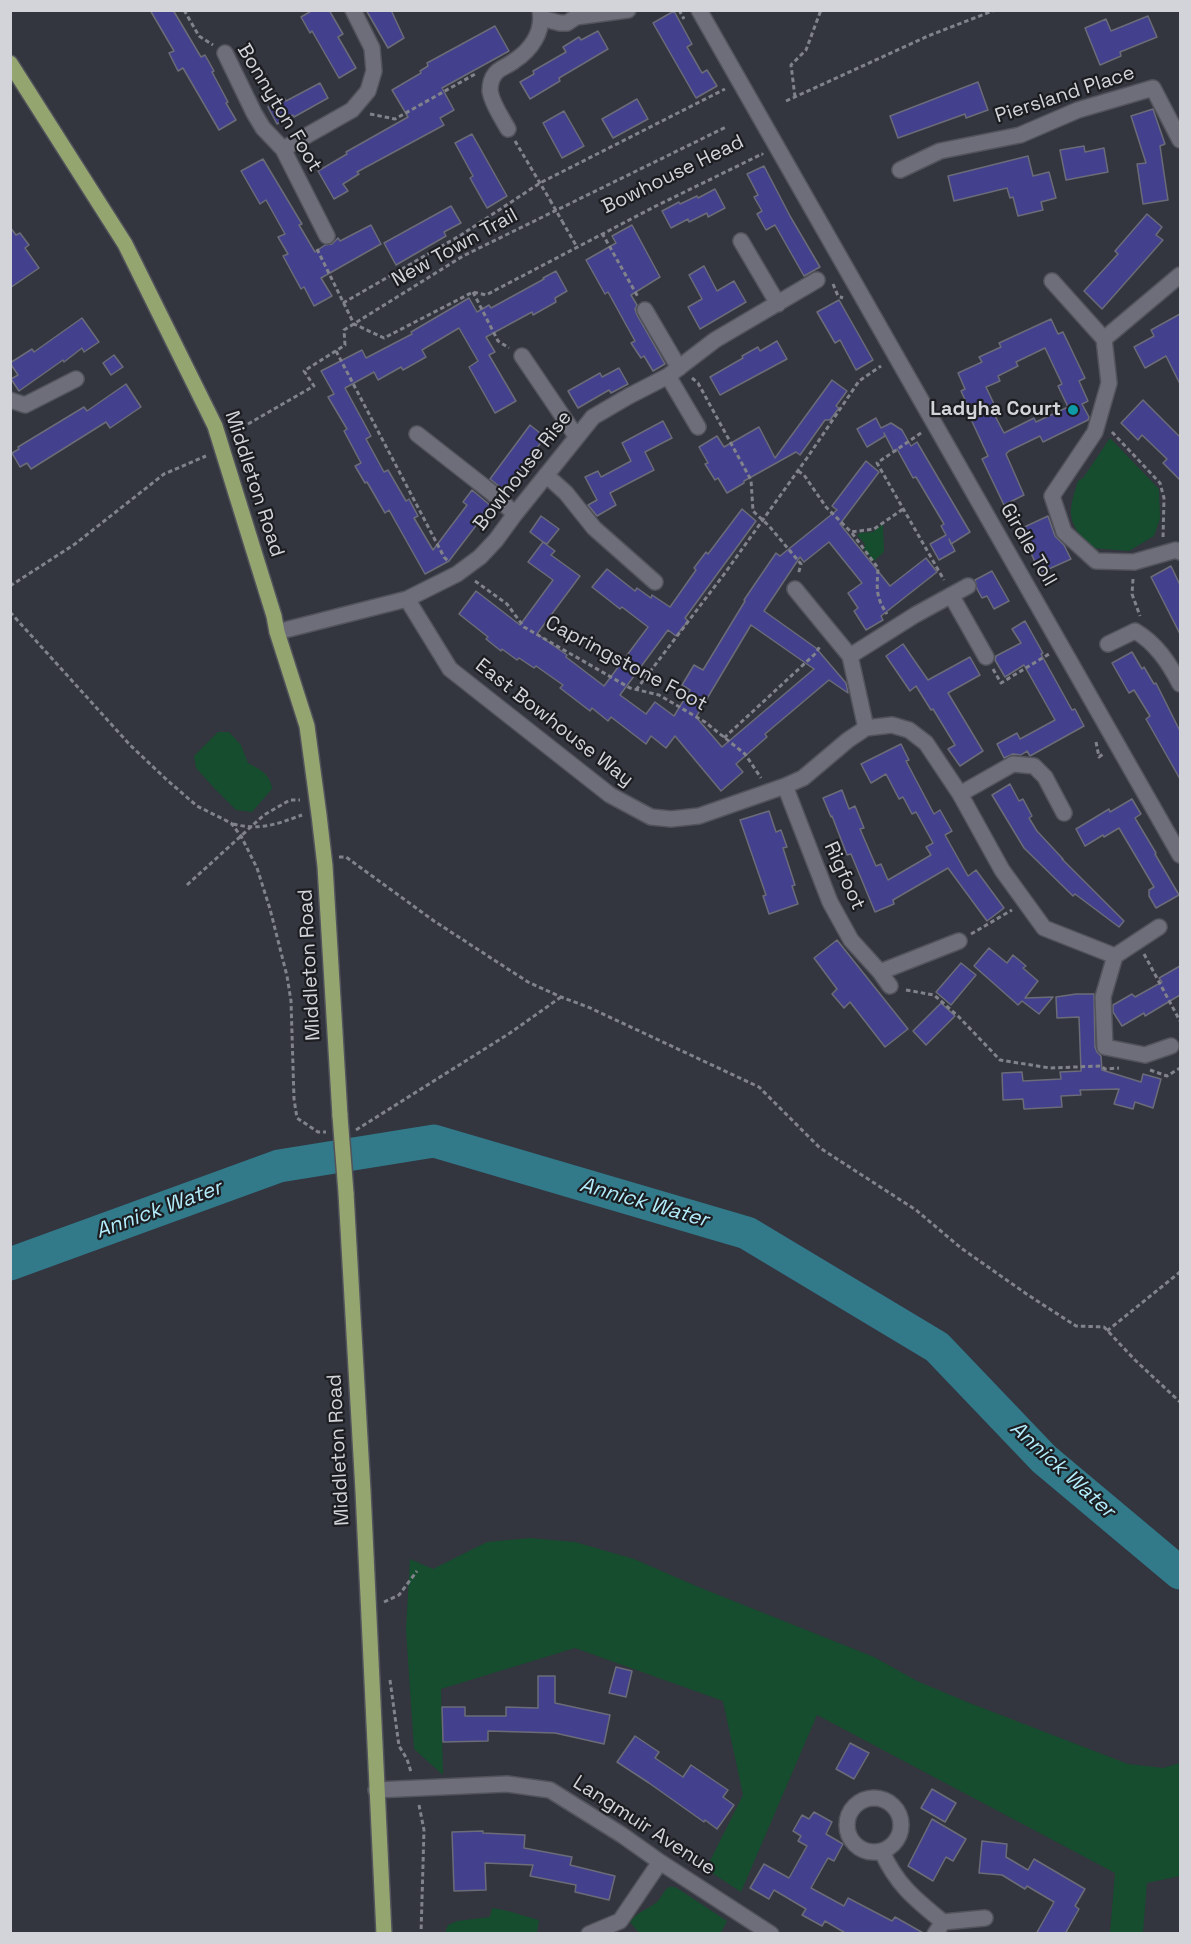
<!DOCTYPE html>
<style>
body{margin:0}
#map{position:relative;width:1191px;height:1944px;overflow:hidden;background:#33353f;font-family:"Space Grotesk",sans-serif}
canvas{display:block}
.frame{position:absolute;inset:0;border:12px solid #d3d4da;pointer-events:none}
</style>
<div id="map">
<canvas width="1191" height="1944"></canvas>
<div class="frame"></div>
</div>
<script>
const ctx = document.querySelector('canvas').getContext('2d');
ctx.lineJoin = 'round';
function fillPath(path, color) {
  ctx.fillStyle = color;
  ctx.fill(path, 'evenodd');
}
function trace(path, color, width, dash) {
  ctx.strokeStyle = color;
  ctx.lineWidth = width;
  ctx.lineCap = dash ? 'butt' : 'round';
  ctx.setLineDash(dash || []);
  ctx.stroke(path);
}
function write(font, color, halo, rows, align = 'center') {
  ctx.font = font + ' "Space Grotesk",sans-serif';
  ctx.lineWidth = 4.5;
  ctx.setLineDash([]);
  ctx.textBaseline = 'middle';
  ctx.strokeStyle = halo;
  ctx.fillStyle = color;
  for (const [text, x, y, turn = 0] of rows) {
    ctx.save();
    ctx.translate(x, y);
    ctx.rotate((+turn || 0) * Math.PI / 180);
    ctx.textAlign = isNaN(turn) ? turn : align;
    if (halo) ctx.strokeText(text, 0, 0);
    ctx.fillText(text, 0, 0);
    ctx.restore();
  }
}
fillPath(new Path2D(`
 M1110,438l49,51 1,30 -6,17 -25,15 -37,-3c-25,-25 -25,-34 -14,-67l5,-3z
 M883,524l1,28 -10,9 -10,-12 1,-5 -8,-9 3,-2 13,-1z
 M218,732h11l12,13 7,18c12,6 23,12 24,26l-20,23 -16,-2 -21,-21 -19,-21 -2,-12z
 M530,1538l45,4 59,17 62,27 178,71 43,24 50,21 161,62 35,4 17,-5v113l-33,7 -4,50h-33l5,-60 -298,-158 -76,177 -35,-23 37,-74 -20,-94 -148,-53 -134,41 2,86 -29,-26 -8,-119 4,-71 23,10 54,-27z
 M669,1887h6l5,3 47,31 -6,12h-82l-9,-11c8,-11 17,-12 27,-20 5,-5 6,-11 12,-15z
 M492,1908c17,2 31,8 47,12l-2,12 -2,2 -90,-1 3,-8 9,-4 33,-4z`), '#164d2e');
trace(new Path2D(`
 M10,1264l269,-98 155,-25 313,92 190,114 107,112 136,114`), '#327989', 33);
const building = new Path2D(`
 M150,10h23l28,47 4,-2 9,16 -2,1 16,30 -2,1 10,17 -17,10 -36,-62 -5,3 -9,-18 5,-2z
 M313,10h16l14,24 -5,3 18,31 -17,10 -27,-47 -2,2 -9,-16z
 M366,10h25l13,28 -16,10z
 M674,11l18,33 -5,3 7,12 8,14 5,-3 10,16 -21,12 -43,-75z
 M1148,16l9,21 -37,15 1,4 -21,9 -15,-37 21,-9 5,12z
 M495,26l14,25 -67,37 12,22 -14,8 4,7 -87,47 2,2 -16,10 5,7 -14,8 -16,-28 29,-17 -1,-2 62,-35 -16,-27 29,-17 -1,-2 8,-5 -1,-3z
 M598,31l10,18 -49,29 1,3 -30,18 -10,-17 14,-8 -1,-3 33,-19 -3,-5 16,-10 2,3z
 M978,82l10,28 -22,8 -1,-4 -67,24 -8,-22z
 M320,83l8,15 -34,19 -1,-2 -16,9 -9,-17 16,-9 2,3z
 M637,99l11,20 -35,19 -11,-19z
 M1153,109l12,35 -5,2 8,54 -25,4 -6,-40 9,-1 -15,-47z
 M564,111l20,35 -22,12 -19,-35z
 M472,134l35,62 -20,12 -17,-30 3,-2 -18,-33z
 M1084,146l1,6 19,-4 4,24 -42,8 -6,-30z
 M1028,156l5,20 16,-4 7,26 -15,4 2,8 -25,6 -5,-19 -3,1 -3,-10 -53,13 -6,-25z
 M263,159l39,65 -3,1 16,27 10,-7 7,-1 6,-6 2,3 31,-16 10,19 -60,34 11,18 -18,10 -10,-19 -3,2 -18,-33 5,-2 -10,-17 7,-3 -19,-34 -6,4 -19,-33z
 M764,166l26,50 30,51 -16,9 -29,-51 -9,5 -9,-16 5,-3 -8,-14 4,-2 -11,-21z
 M715,189l10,19 -17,9 -1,-4 -18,9 -1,-3 -17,9 -9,-17 17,-9 1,2 17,-8 1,2z
 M451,206l10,17 -17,9 2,4 -50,29 -12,-22z
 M1147,214l15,13 -6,8 7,5 -61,69 -18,-18 34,-37 -3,-3z
 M632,225l28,52 -29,18 6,10 -2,4 2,6 28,49 -12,7 -9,-15 -3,2 -10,-15 4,-2 -27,-49 -3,2 -19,-34 30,-17 -4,-7z
 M10,227l6,8 4,-2 9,12 -4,3 14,20 -29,20z
 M704,266l13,25 17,-10 12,21 -46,27 -12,-22 14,-8 -13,-24z
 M556,271l11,20 -12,7 1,4 -23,13 -1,-3 -46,25 9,15 -6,3 27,46 -21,12 -26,-46 9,-6 -19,-33 -37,22 4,7 -23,13 -2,-3 -23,13 -4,-8 -29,16 26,48 -5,3 18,33 4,-2 18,31 3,-2 9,17 -4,2 19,32 34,-45 -4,-3 9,-12 19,16 -42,55 -24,13 -36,-64 -4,3 -18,-31 -2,1 -10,-17 6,-3 -17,-32 3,-2 -19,-32 6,-3 -13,-23 41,-21 4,8 46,-24 -1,-2 58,-34 8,14 12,-7 2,3 53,-29 -1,-1z
 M839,300l34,60 -17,10 -16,-30 -5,3 -18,-31z
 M1180,314v70l-14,-28 -21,12 -11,-21 20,-11 -3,-6z
 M82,318l17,24 -15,10 -2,-4 -18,14 -1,-2 -44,31 -8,-12 7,-4 -8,-12 22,-14 2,3z
 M1051,319l7,15 5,-2 22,46 -6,3 9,20 -6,3 7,13 -1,3 -45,22 -3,-6 -31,15 -3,3 18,41 -20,10 -22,-46 6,-3 -19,-41 2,-2 -10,-22 4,-2 -7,-16 24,-11 -3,-5 22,-10 -2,-4zM1045,348l17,36 -4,2 10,21 -32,15 -2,-4 -30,15 -13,-25 4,-2 -9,-19 14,-6 -2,-5 20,-10 -2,-4z
 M777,341l10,18 -67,36 -10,-18 33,-19 -1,-2 16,-9 2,4z
 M114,355l9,12 -12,8 -8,-12z
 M619,368l9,16 -17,9 -2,-3 -31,18 -10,-17 32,-18 2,4z
 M832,380l15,11 -11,15 3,2 -9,12h-5l-25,35 -4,-3 -52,29v2l-17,10 -9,-15 -3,2 -10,-16 3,-1 -9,-16 18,-11 7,11 35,-20 16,31z
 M126,384l15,23 -31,21 -4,-6 -75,47 -4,-6 -7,4 -8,-14 7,-4 -1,-2 66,-40 3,4z
 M1143,400l37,37v43l-17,-17 4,-4 -25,-24 -4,5 -17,-17z
 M876,418l5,10 10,-5 11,7 9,16 6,-4 53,90 -19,12 -2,-5 6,12 -16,9 -9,-16 16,-9 -5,-9 3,-2 -28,-47 -3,1 -16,-29 -3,3 -10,-19 1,3 -18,11 -10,-18z
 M663,421l9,17 -27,14 9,18 -44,23 6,12 -19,11 -9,-11 9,-5 -12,-23 13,-6 3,6 30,-16 -9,-18z
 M530,425l15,12 -38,52 -1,-1 -2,2 -14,-11z
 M866,461l13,11 -39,52 50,62 36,-28 11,14 -56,44 2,4 -17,10 -12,-19 4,-3 -10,-15 14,-10 -33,-41 -25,20 -4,-5 -36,54 52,37 30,35 2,10 -19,-13 -64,54 2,3 -31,27 7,8 -22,19 -46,-55 -9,12 -15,-12 -5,8 -35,-27 -3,4 -16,-13 -2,3 -30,-23 3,-3 -27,-19 -2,2 -15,-10 -2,2 -15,-11 -1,2 -15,-12 2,-2 -29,-23 17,-23 44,34 33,-45 -25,-18 15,-20 -13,-10 11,-16 18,13 -12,15 -4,-2 12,9 -4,4 29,21 -43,58 30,21 -1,2 38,29 44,-59 -26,-20 -2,2 -28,-22 15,-18 28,22 2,-3 14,10 1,-3 18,12 26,-37 -2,-2 12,-16 2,2 34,-45 14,12 -71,97 3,3 -12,15 -8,-6 -48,65 26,19 9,-12 19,14 16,-26 -8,-5 12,-20 9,5 42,-69 -1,-1 32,-47 4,3 57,-46 -5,-4zM751,625l63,44 -92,78 -26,-30z
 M1048,516l7,20 9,9 7,14 -31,14 -20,-44z
 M1171,566l9,19v49l-29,-57z
 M992,571l17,30 -15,8 -7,-13 -5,2 -5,-9 -2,-9z
 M1025,621l18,32 -2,1 31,56 3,-1 9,17 -54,30 -3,-5 -6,4 -8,-1 -9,4 -7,-14 20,-11 3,6 35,-19 -31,-55 -19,12 -10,-17 1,-4 25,-13 -9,-14z
 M903,644l25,36 42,-23 10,18 -32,18 35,58 -23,15 -12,-17 7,-4 -22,-36 -2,1 -15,-24 -6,5 -24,-35z
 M1132,652l10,17 2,-2 10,17 2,-1 24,48v48l-34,-60 4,-3 -16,-26 -5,3 -17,-30z
 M901,744l8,16 -3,1 28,53 6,-4 12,21 -7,4 23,41 8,-6 28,38 -17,13 -39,-53 -55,32 1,4 -19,8 -24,-58 -4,1 -15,-39 -1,1 -8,-19 19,-8 7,19 6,-3 9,22 -4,1 16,37 5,-2 7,16 43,-25 -5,-8 7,-4 -17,-31 -4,2 -9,-17 -4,2 -13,-25 -15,9 -10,-19z
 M1010,784l9,17 4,-2 9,17 -3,2 8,13 26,28h-1l62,62 -5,6 -44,-33 -2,2 -49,-48 -32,-53z
 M1132,799l9,15 -6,4 21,35 -1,1 24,41 -23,13 -7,-12v-6l5,-3 -35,-59 -15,9 -1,-2 -18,11 -9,-17 33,-20 1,3z
 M769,811l7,21 5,-2 6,17 -4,1 12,37 -3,1 6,18 -29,10 -6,-18 3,-1 -26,-75z
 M837,940l71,89 -23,18 -35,-45 -6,6 -12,-14 5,-5 -23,-31z
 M989,948l18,15 6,-8 13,11 -3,2 15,13 -13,17 28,-1 -14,17 -17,-13 -4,4 -44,-39z
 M961,963l15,12 -25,30 -15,-13z
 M1180,966v29l-35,21 -1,-3 -22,13 -9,-14v-7l19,-11 3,3 27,-15 -3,-4z
 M1076,994h18l1,53 2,5 4,4 1,14 39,12 2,-8 18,5 -8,29 -18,-6 -2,7 -19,-5 5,-15 -39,1 1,5 -20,1 1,11 -38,2 -1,-10 -20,1 -1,-27 20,-1 1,9 38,-2 -1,-7 21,-1 -2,-54 -22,1 -1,-21z
 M941,1003l14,13 -29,29 -13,-14z
 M616,1667l16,4 -6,26 -17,-4z
 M538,1676h17v27l55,12 -6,29 -49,-11 -67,-2v10l-45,1 -1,-35h23v9h41v-9l32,1z
 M635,1736l24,16 -4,6 28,19 8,-12 37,25 -5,7 11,8 -17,24 -12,-9 -1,2 -55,-39 -32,-21z
 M850,1743l19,10 -15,26 -18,-10z
 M932,1789l24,14 -11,19 -24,-14z
 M814,1812l18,10 -6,12 17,10 -9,17 -6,-3 -17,30 33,18 4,-8 44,23 3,-4 30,17h-78l-22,-13 -3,5 -20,-11 4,-6 -32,-19 -5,9 -19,-11 14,-24 25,14 18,-32 -9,-5 3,-5 -8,-5 9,-16 7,4z
 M932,1819l34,20 -13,22 -7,-4 -13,24 -25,-15z
 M483,1831v2l42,2 -1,13 48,9 -2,8 45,11 -6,24 -34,-8 1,-7 -46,-9 3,-11 -48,-2 1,27 -32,1 -2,-59z
 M982,1841l25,3 -1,13 22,13 6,-11 51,30 -10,17 4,3 -14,25h-29l18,-32 -27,-16 -2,3 -23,-14 -23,-2z`);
fillPath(building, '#43418e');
trace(building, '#6b6c78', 1.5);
const minor = new Path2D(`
 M699,10l481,845
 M541,18l19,5h7l9,-6 52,-7
 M225,53l29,60 9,15 20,21 44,87
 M508,129c-6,-11 -16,-25 -18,-38 0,-6 1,-12 5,-17 4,-6 13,-8 19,-13 17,-11 30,-29 26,-51
 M283,149l69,-39 16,-19 6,-20 -2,-23 -19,-38
 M900,170l40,-19 80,-16 58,-25 75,-22 27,52
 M741,241l37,63
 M1052,281l52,58 5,44 -14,49 -43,64 12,36 32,29 38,1 42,-12 4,2
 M645,310l34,58
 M1104,339l76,-64
 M522,356l54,80
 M668,376l30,51
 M10,400l15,5 51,-26
 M417,434l74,58 24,22
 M546,475l20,18 28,35 61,54
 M795,589l55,67
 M951,595l35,62
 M407,599l43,70 160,126 41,22 20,2 28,-3 86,-30 18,-8 45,-38 18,-12 26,-3 17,5 17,13 34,51 42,76 42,58 71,28
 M277,632l130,-33 50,-25 23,-17 16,-17 19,-26 78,-97 36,-21 39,-20 47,-36 102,-60
 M1108,644l27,-13c21,12 34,32 45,53
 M866,728l-16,-72 65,-41 53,-29
 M785,786l45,116 21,38 29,32 10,14
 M960,794l53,-30 21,2 11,11 19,36
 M1159,927l-44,29 -12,41 2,50 40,8 26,-9
 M880,972l79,-31
 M376,1790l131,-6 43,6 72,45 38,27 111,72
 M847 1825a27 27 0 1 1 54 0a27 27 0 1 1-54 0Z
 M882,1852c15,33 33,47 61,70
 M589,1934l31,-13 40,-59
 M935,1934l8,-12 42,-4`);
const major = new Path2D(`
 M10,63l115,181 90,182 59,190 3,16 30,94 12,89 6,51 15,250
 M346,1193l17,298 21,443`);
trace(minor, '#52535b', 18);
trace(major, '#52535b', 18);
trace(new Path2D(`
 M184,10l15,26 14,9
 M679,10l5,9
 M795,97l-4,-32 15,-15 15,-40
 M786,101l142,-65 67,-26
 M370,114l25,5 82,-46
 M515,141l35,59
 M562,221l15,26
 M602,233l36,64
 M317,249l37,75 30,14 89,-46 13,3 168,-88 108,-53 1,1
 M833,284l5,12 5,2
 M473,292l25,49 11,7
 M343,303l118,-68 79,-52 185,-94
 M336,351l108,206 4,4
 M692,378l6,5 53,97 2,31 16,15 32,38 -3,11
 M248,424l66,-38 -10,-15 41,-26 -1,-15 119,-74 263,-129
 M1112,432l48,51 4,15 -1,40
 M921,433l-44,30 67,117
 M798,471l6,4 22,32 25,25 23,-3 29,-20
 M852,533l26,35c-1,20 -3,28 9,46
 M1133,579l-1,15 8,22
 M475,581l32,23 17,23 106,61 29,7 46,27 40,32 16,24
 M10,586l65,-42 89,-70 42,-18
 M10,612l120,133 37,35 30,26 34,17 10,13 16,32 13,41 17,67 4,25 3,98 3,19 21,14h8
 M993,669l8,14 48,-29
 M636,690l89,-117 82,-115 52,-77 22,-15
 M724,738l92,-85 4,-7
 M1096,742l3,15 4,-3
 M233,824c27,7 44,0 69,-9
 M339,857h7l88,64 94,61 33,15 27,10 171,80 61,61 96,62 45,38 67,47 48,31 28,1 31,33 45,42
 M187,885l77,-70 26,-15h10
 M971,934l41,-24
 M1144,954l36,67
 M906,990l28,5 24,21 42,44 50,8 51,-2 4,3 14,-1
 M1150,1070l17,6 13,-8
 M356,1130l154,-97 51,-36
 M1107,1331l73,-59
 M384,1602l15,-7 18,-24
 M390,1680l9,66 8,13 4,13
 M419,1805l5,25 -3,104`), '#81828b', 3, [4.5, 3]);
trace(minor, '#6d6e7a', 15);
trace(major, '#94a570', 15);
const majorBridge = new Path2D(`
 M340,1116l6,77`);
trace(majorBridge, '#52535b', 18, []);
trace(new Path2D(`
 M550,200l12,21`), '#81828b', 3, [4.5, 3]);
trace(majorBridge, '#94a570', 15);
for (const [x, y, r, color] of [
 [1073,410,6,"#0f9aa8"]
]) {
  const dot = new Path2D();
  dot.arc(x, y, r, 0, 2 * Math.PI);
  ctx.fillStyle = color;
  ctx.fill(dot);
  trace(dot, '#1c1d21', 2);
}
write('20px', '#d3d4da', '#1c1d21', [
 ["Piersland Place",1065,95,-18],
 ["Bonnyton Foot",279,108,59],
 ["Bowhouse Head",673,175,-26],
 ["New Town Trail",455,248,-29],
 ["Bowhouse Rise",523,471,-52],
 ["Middleton Road",254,484,72],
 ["Girdle Toll",1028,545,60],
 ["Capringstone Foot",626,664,28],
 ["East Bowhouse Way",554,723,38],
 ["Rigfoot",844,876,66],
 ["Middleton Road",310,965,-93],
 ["Middleton Road",339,1450,-93],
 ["Langmuir Avenue",644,1826,33]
]);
write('bold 20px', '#d3d4da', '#1c1d21', [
 ["Ladyha Court",1061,410]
], 'right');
write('italic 21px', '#b2ecfa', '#1c1d21', [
 ["Annick Water",644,1203,16],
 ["Annick Water",159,1210,-20],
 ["Annick Water",1062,1470,42]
]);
</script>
